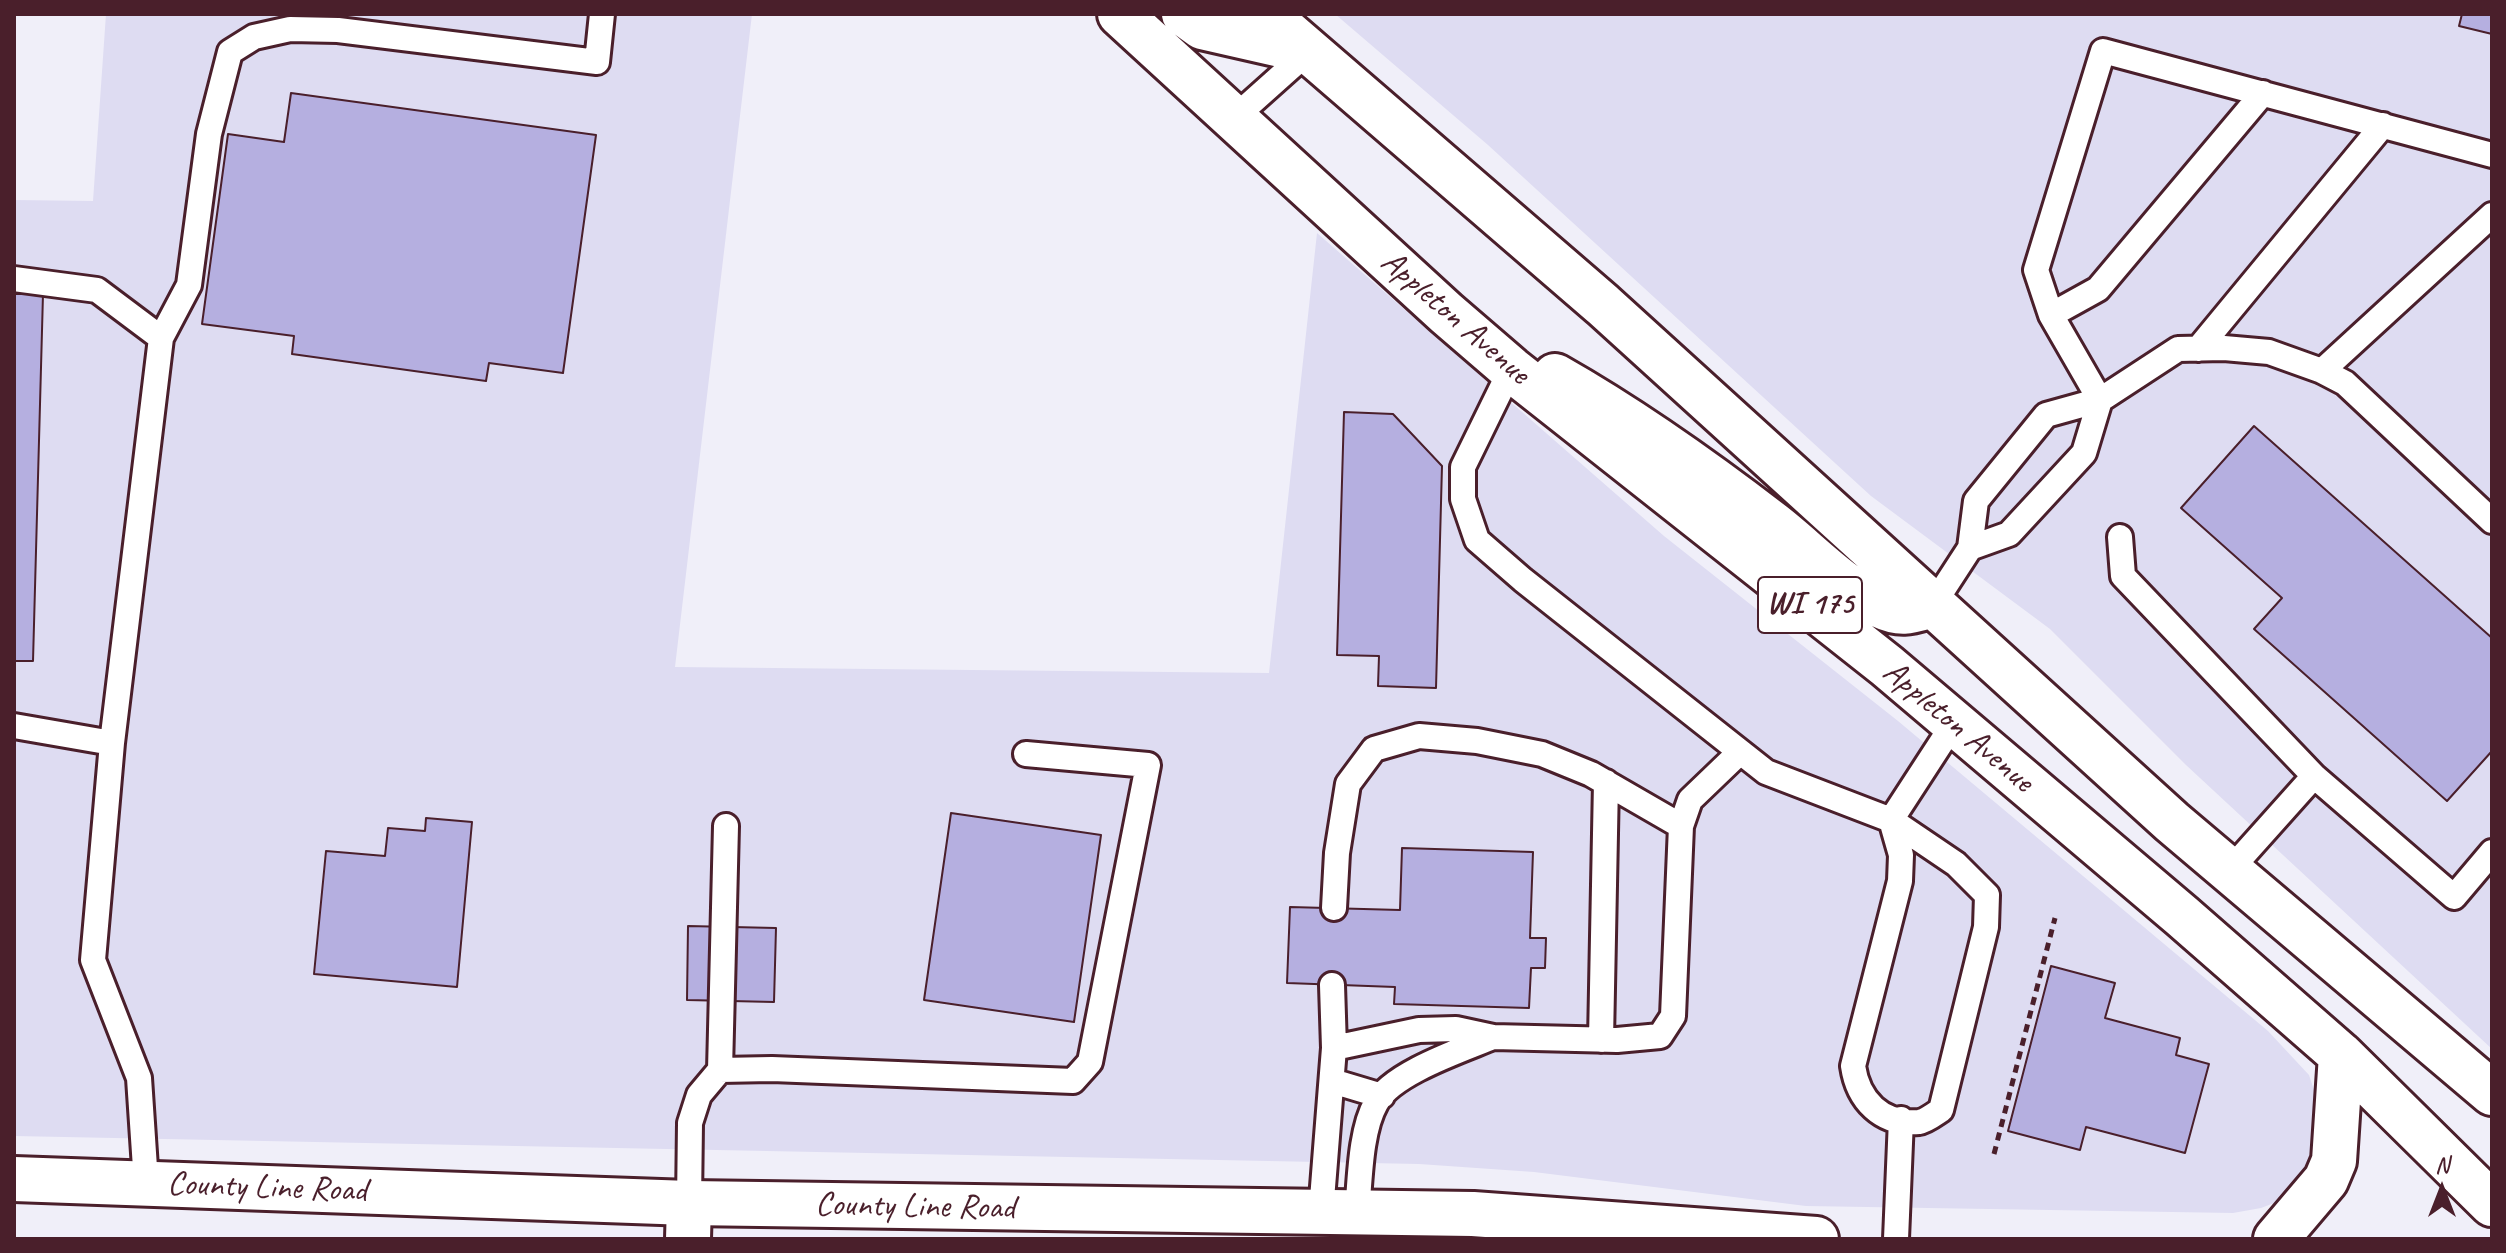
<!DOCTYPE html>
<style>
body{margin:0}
#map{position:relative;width:2506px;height:1253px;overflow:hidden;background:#f0eff9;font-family:Caveat,sans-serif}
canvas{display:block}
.frame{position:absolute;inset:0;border:16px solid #4a1f2b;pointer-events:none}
.north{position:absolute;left:2402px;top:1149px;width:80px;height:80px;-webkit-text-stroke:6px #fff;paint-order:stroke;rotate:0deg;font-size:22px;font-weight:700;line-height:32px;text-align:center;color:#4a1f2b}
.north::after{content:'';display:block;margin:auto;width:28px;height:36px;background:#4a1f2b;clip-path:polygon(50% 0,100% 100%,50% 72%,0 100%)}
</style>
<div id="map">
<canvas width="2506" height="1253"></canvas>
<div class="frame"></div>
<div class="north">N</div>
</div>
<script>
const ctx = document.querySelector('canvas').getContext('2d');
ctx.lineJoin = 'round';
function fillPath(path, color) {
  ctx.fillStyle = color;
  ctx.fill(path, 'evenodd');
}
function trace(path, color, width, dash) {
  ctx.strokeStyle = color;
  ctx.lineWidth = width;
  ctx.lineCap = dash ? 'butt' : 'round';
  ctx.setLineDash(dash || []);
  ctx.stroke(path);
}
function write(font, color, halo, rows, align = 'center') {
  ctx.font = font + ' Caveat,sans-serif';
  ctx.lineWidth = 8;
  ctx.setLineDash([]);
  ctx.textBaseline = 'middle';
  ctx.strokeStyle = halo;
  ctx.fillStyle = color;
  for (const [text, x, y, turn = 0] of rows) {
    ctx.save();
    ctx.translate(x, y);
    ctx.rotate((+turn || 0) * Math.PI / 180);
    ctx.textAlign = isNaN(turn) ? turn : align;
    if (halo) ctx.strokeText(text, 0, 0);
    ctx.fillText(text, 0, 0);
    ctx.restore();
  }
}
fillPath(new Path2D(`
 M106,14h646l-77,653 594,6 48,-440 347,303 234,185 370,310 41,44 12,36 -9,62 -25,25 -26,10 -28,5 -427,-7 -272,-34 -115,-8 -1405,-28v-936l79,1z
 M1335,14h1157v1035l-306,-284 -136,-136 -179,-133 -383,-351z`), '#dedcf2');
const building = new Path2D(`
 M2462,14h30v20l-33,-8z
 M291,93l305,42 -33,238 -74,-10 -3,18 -194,-27 2,-18 -92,-12 26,-190 56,8z
 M14,294h29l-10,367h-19z
 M1344,412l49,2 49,52 -6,222 -58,-2 1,-30 -42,-1z
 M2254,426l238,212v113l-45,50 -193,-172 28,-31 -101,-90z
 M951,813l150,22 -27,187 -150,-22z
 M426,818l46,4 -15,165 -143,-13 12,-123 59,5 3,-28 37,3z
 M1402,848l131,4 -3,86h16l-1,30h-14l-2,40 -135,-4 1,-17 -108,-4 3,-76 110,3z
 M688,926l88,2 -2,74 -87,-2z
 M2051,966l64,17 -10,35 75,20 -4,17 33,9 -24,89 -99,-26 -6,23 -72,-19z`);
fillPath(building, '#b5afe0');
trace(building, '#4a1f2b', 2);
const service = new Path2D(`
 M1234,118l75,-67
 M2492,155l-389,-104 -67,219 15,45 49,85 -16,53 -75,81 -39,14 6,-47 70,-86 54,-15 78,-51 46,-1 45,4 53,19 23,12 147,138
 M14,279l83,11 64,48
 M2051,315l47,-26 165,-196
 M2198,349l185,-224
 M1511,369l-48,98v32l14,41 46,40 243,192 125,48 65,44 31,31 -1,32 -45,183c-6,4 -15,11 -22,12 -38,3 -61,-22 -66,-56l47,-185 1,-26 -10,-35 63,-97
 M2322,371l170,-156
 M2120,537l3,39 191,200
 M1933,605l37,-57
 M14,726l98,17
 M2230,870l84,-94 140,121 38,-45
 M1334,908l3,-55 11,-69 26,-35 45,-13 58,5 65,13 49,20 90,52
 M1601,1040l5,-258
 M1334,1048l85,-18 37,-1 37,8 124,3 43,-4 13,-20 8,-190 9,-26 50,-48
 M720,1070l52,-1 301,12 17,-19 58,-297 -122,-11
 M1332,1081l50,15
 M146,1183l-7,-105 -46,-118 19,-217 49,-405 28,-53 20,-151 21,-82 24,-15 36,-8 48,1 259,32 5,-48
 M689,1203l1,-80 9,-28 21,-25 6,-244
 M1321,1212l13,-164 -2,-63
 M1357,1213c3,-32 3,-82 19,-110 16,-30 86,-53 117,-66
 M1896,1239l5,-120`);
const minor = new Path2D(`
 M688,1239l1,-36`);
const secondary = new Path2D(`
 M14,1179l675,24 784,11 343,25`);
const primary = new Path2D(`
 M1120,14l326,299 65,56 376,297 295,250 159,139 151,149
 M1184,14l18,13 101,23
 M1266,14l337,291 569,517 320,271
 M1555,376c76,43 149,95 218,148 35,27 67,63 108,82 21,10 31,5 52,-1
 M2276,1239l50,-59 8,-19 7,-106`);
trace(service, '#4a1f2b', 30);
trace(minor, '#4a1f2b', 50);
trace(secondary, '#4a1f2b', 50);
trace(primary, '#4a1f2b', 50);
trace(new Path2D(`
 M1994,1154l61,-236`), '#4a1f2b', 5, [8, 6]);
trace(service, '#fff', 24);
trace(minor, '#fff', 44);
trace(secondary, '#fff', 44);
trace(primary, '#fff', 44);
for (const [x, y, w] of [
 [1810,605,104]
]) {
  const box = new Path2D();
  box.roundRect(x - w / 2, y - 28, w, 56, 6);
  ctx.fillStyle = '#fff';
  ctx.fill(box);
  trace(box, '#4a1f2b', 2);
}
write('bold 32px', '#4a1f2b', null, [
 ["WI 175",1810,605]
]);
write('34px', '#4a1f2b', '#fff', [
 ["Appleton Avenue",1455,318,41],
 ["Appleton Avenue",1958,727,40],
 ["County Line Road",267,1188,2],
 ["County Line Road",915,1207,1]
]);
</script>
